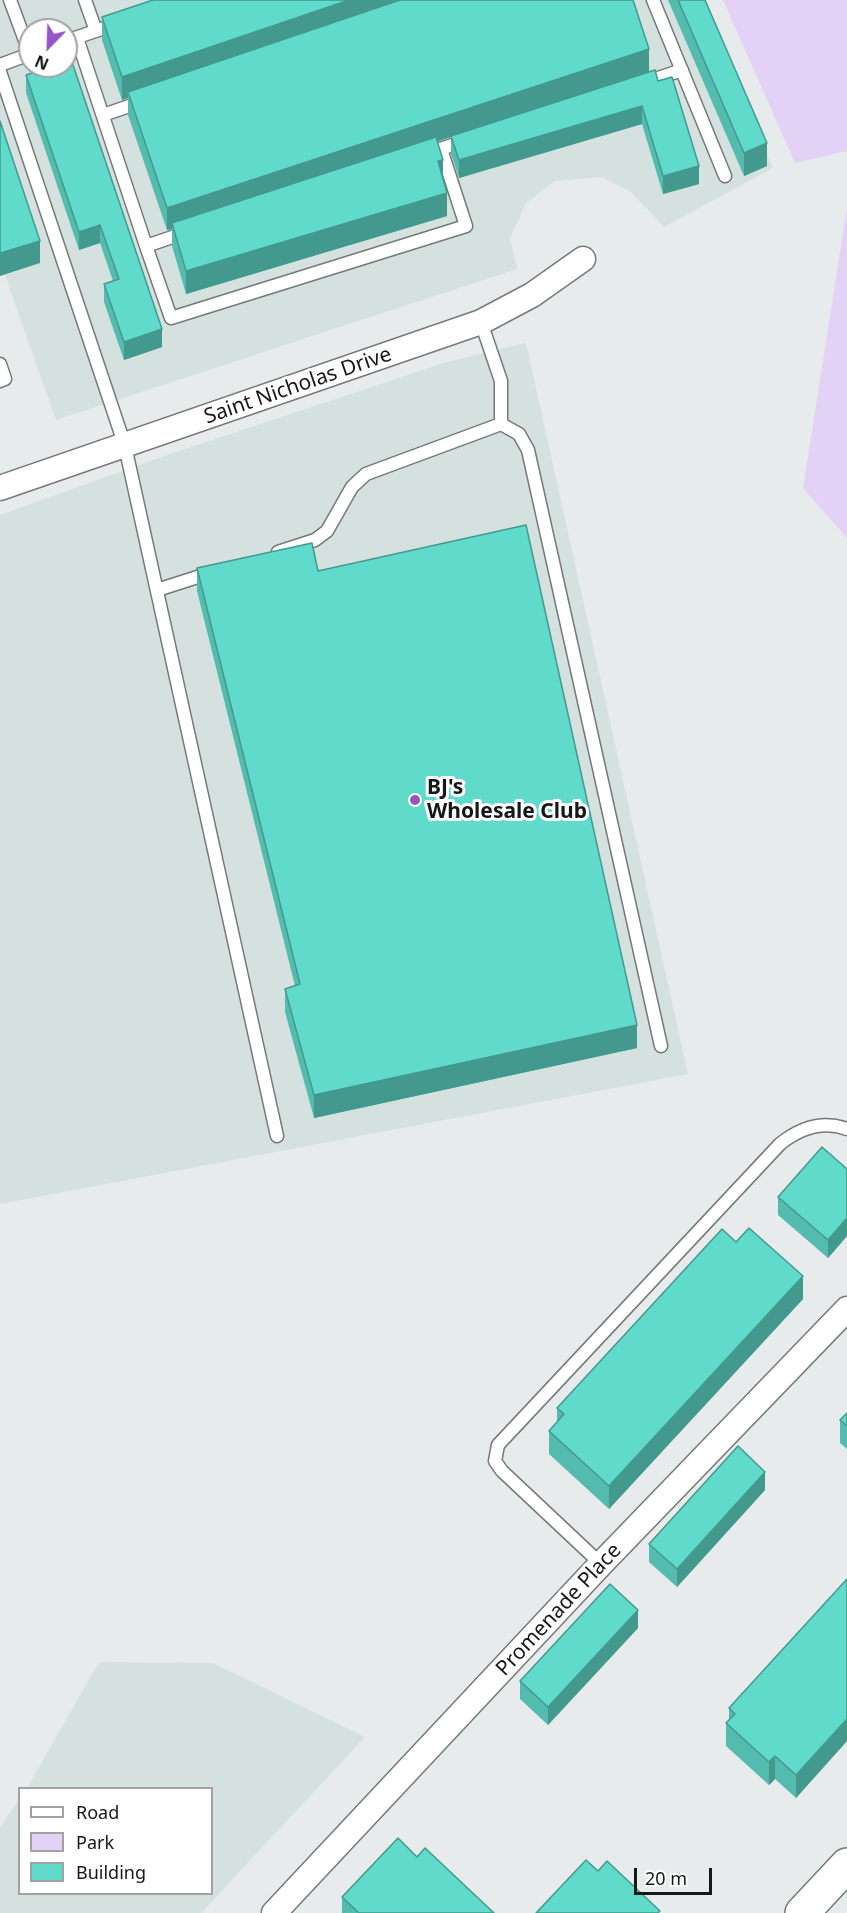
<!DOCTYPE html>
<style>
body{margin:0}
#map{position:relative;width:847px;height:1913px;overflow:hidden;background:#e7ebeb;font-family:"Noto Sans",sans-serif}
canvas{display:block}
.legend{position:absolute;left:18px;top:1787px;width:195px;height:108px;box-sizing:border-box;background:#fff;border:2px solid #a2a2a2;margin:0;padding:8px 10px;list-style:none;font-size:18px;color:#161717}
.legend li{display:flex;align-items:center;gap:12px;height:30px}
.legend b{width:30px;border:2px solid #a2a2a2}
.north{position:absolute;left:18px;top:18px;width:60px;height:60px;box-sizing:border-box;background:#fff;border:2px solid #a2a2a2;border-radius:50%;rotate:203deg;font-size:16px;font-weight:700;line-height:24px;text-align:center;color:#161717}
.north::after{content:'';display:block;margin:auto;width:21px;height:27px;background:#9654c9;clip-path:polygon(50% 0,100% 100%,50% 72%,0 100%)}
.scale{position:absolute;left:634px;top:1868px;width:78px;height:27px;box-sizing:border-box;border:3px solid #161717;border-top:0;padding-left:8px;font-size:18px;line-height:21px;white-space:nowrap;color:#161717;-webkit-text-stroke:4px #fff;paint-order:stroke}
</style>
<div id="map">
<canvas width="847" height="1913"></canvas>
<ul class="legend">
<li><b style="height:8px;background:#fff"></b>Road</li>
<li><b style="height:16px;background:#e4d1f6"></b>Park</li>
<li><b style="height:16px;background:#60dbcb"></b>Building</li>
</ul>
<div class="north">N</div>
<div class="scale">20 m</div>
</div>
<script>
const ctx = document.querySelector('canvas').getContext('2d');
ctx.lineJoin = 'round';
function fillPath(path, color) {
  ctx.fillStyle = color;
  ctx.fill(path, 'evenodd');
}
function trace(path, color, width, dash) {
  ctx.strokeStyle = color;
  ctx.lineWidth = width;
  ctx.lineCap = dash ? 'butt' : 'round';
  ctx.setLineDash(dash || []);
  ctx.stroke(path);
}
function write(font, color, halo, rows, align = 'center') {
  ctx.font = font + ' "Noto Sans",sans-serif';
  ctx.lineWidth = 6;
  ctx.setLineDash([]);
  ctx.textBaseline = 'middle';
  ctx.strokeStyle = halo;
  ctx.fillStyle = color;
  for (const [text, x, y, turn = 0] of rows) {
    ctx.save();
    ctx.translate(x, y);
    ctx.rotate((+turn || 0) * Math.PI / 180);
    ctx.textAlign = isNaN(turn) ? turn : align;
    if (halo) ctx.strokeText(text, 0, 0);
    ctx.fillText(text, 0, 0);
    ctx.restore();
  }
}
fillPath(new Path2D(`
 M0,0h703l70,168 -109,59 -33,-35 -29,-15 -47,4 -29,22 -16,35 7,31 -461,151 -56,-159zM30,30h36v36h-36z
 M526,343l162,731 -688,130v-689l173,-62 274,-91z
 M99,1662l114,1 152,74 -164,176h-201v-85l19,-29 1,95h192v-106h-185z`), '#d4e1df');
fillPath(new Path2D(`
 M723,0h124v151l-52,12z
 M847,208v330l-44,-50z`), '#e4d1f6');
const lane = new Path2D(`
 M10,0l20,54
 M85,0l11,31
 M653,0l72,176
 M77,38l69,208
 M66,41l50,-17
 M0,65l30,-11
 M0,72l125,374 152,690
 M643,83l39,-13
 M103,115l38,-13
 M426,154l41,-14
 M187,232l-41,14 25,72 295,-92 -25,-77
 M481,322l20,59v43
 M0,364l5,15 -5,2
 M278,552l37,-12 12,-9 25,-44 14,-13 135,-50 18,10 9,16 133,596
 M157,590l53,-17
 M601,1564l-99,-93 -7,-10 3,-16 282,-301c20,-16 42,-24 67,-15`);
const street = new Path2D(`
 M0,488l481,-166 51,-27 51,-36
 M274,1913l327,-349 246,-255`);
const secondary = new Path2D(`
 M802,1913l45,-48`);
trace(lane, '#757978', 15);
trace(street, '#757978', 27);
trace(secondary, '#757978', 36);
trace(lane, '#fff', 12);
trace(street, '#fff', 24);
trace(secondary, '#fff', 33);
fillPath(new Path2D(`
 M668,0h37l62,166 -23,10z
 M102,17l547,54 9,10 41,103 -36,10 -21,-70 -183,54 -8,-24v-17l-14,5 6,38 4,36 -261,78 -14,-48v-17l-5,1 -39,-115v-17l-6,2 -20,-60z
 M26,75l136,272 -38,13 -20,-58v-18l9,-3 -13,-38 -21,7 -53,-157z
 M197,568l121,3 319,477 -323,70 -29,-106v-23l10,-3 -98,-395z
 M847,1169v67l-19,22 -50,-43v-18z
 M736,1242l67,57 -194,210 -60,-55v-23l8,-9v-14z
 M847,1413v36l-7,-6v-23z
 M765,1490l-88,97 -28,-25v-18z
 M847,1579v162l-51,57 -21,-19 -6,6 -43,-39v-23l3,-3v-12z
 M638,1628l-90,97 -28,-26v-18z
 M417,1857l77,56h-152v-16z`), '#53bcaf');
fillPath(new Path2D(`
 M349,0h67l-288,92v6l-6,2v-23z
 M649,49v23l-476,156 -1,-5v6l-5,1v-22z
 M642,106v18l-183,54v-18z
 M767,143v23l-23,10v-23z
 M443,160v23l-5,-22z
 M699,166v18l-36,10v-18z
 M447,193v23l-261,78v-23z
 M100,225v18l-21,7v-18z
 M40,241v22l-40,13v-23z
 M162,329v18l-38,13v-18z
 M637,1025v23l-323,70v-23z
 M847,1218v18l-19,22v-18z
 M803,1276v23l-194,210v-23z
 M765,1472v18l-88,97v-18z
 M638,1610v18l-90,97v-18z
 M847,1719v22l-51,57v-23z
 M775,1756v23l-6,6v-23z`), '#43998e');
const building = new Path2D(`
 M153,0h196l-227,77 -20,-60z
 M400,0h233l16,49 -482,159 -39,-116z
 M678,0h27l62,143 -23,10z
 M71,59l91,270 -38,13 -20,-58 15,-5 -19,-54 -21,7 -53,-157 26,-9h14v-5z
 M655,70l3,11 14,-4 27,89 -36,10 -21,-70 -183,54 -8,-24z
 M0,121l40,120 -40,12z
 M436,137l7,23 -5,1 9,32 -261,78 -14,-48z
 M526,525l111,500 -323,70 -29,-106 15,-5 -103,-416 115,-25 6,28z
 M822,1147l25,22v49l-19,22 -50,-43z
 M749,1228l54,48 -194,210 -60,-55 15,-17 -7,-6 165,-179 14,13z
 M847,1413v13l-7,-6z
 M738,1446l27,26 -88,97 -28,-25z
 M847,1579v140l-51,56 -21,-19 -6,6 -43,-39 9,-9 -6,-6z
 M610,1584l28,26 -90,97 -28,-26z
 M398,1838l19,19 8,-9 69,65h-135l-17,-16z
 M586,1860l12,11 9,-10 53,50 -2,2h-122z`);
fillPath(building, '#60dbcb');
trace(building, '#43998e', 1.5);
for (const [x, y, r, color] of [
 [415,800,6,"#9654c9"]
]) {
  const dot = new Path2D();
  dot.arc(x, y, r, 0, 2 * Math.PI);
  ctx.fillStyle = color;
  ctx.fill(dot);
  trace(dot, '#fff', 2);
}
write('21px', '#161717', '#fff', [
 ["Saint Nicholas Drive",298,386,-19],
 ["Promenade Place",559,1610,-47]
]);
write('bold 21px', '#161717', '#fff', [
 ["BJ's",427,788],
 ["Wholesale Club",427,812]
], 'left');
</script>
